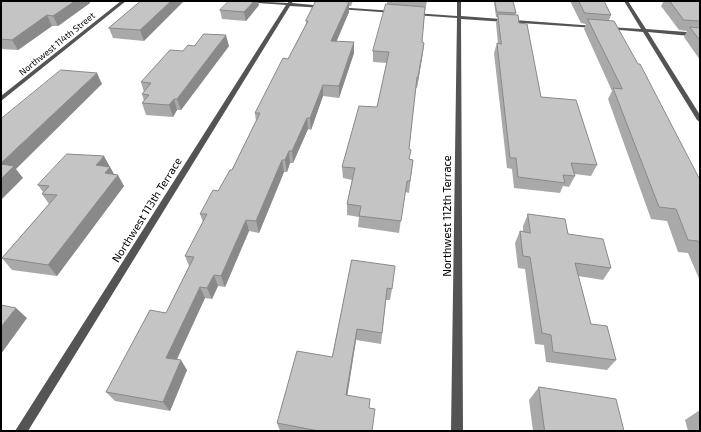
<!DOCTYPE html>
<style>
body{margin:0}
#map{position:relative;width:701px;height:432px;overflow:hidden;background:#fff;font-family:"Exo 2",sans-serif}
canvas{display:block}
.frame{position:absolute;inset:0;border:2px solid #000;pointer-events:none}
</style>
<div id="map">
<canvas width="701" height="432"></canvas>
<div class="frame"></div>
</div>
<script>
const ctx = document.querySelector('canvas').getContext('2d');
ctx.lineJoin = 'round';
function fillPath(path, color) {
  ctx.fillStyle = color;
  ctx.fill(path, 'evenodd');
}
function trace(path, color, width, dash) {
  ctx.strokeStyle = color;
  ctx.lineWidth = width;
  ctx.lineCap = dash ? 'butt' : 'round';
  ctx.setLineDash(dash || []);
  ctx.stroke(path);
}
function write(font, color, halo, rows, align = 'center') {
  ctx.font = font + ' "Exo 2",sans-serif';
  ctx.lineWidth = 3.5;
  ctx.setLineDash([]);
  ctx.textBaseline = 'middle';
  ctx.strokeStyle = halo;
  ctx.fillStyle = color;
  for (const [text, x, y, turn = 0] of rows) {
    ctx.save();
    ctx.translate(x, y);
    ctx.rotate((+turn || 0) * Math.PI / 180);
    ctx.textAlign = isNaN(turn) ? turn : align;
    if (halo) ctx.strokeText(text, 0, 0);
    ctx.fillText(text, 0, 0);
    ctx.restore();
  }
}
fillPath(new Path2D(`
 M121,1h5l-125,100v-5z
 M242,1l46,2 1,-2h4l-1,2 32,3 2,1 -2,1 -34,-2 -262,425h-13l271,-426 -42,-3z
 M457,1h4v15l134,10 2,1 -2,1 -134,-9 2,412h-12l6,-413 -43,-3 -2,-1 2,-1 43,3z
 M624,1h4l18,28 54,4v4l-52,-5 52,83v7l-3,-2 -54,-88 -34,-3 -2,-1 2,-1 32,2z
 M336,7l58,4 2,1 -2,1 -56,-4h-2z`), '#545454');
fillPath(new Path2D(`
 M1,1h88l1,2 -32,23h-6l-34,24 -17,-1z
 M141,1l3,40 -31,-3 -4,-10z
 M316,1h37l-2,5h-2v6l-13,30 18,11 -15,45 -16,-2 -12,34 -3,-1 -15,34h-3l-3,9h-3l-25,61 -10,-2 -24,56 -7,-1 -6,13 -7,-1 -29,61 11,11 -17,41 -55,-10 -9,-9 60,-79 23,-47 -4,-10 18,-34 -3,-8 18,-23 14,-21 24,-48 -1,-9 33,-54 18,-35v-3z
 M387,1h40l-2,10 -3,31 2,1 -7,45h-1l-7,61v10l4,1 -4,33 -4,-1 -6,41 -41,-6 1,-10 -12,-2v-11l5,-24 -9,-2 -1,-11 35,-60 10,-44 -14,-1v-11l14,-47z
 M494,1h19l3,12 -1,2 4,8 22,74 56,68 -6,11 -17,-2 1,2 -6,11 -6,-1 -3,7 -46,-5 -2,-19 -5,-1 -13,-115 3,-10 1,1 -2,-21 2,-6h-2z
 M570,1h34l7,14 -2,5 91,160v101l-12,-28 -10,-1 -11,-31 -16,-2 -43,-120 4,-8 -28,-62 2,-5 -5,-1z
 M662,1h38v59l-16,-23 3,-6 -8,-1 -18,-24 2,-3z
 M259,5l-13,16 -24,-2 -2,-9z
 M194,46h35l-48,64h-4l-4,7 -27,-2 -4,-12 2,-2 -2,-7 2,-2 -3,-10 42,-31z
 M110,167l4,7 10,12 -67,90 -45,-6 -10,-12 47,-54 -7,-10 1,-2 -5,-7z
 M528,214l40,20 43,34 -8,12 -25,-4 13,48 25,36 -9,10 -61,-8 -2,-17 -9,-1 -10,-75 -7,-1 -3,-25 5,-12 3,1v-6z
 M352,260l40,29 -2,11h-4l-5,44 -25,-4 -9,55 22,13 4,23h-93l-3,-8 55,-66z
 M539,387l85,44h-91l-4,-31z
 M700,410v21h-12l-3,-11z`), '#a9a9a9');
fillPath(new Path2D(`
 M75,1h14l1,2 -32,23 -5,-10z
 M171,1h13l-40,40 -4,-11z
 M254,1h4l1,4 -13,16 -2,-9z
 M349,2v10l-17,40 -1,-11z
 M47,15l5,11 -34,24 -6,-10z
 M226,35l3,11 -48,64 -4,-11z
 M354,42v11l-15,45v-12z
 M424,43l-1,10 -6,35 1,-11z
 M97,73l5,11 -86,85 7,9 -22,22v-37z
 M323,85v11l-12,34 -1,-12z
 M174,99l3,11 -4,7 -4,-12z
 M307,118l1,11 -15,34 -1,-12z
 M289,151l1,12 -3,9 -2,-12z
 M104,156l12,22 2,-3 6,11 -67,90 -9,-11 48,-100z
 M282,160l2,12 -25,61 -3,-12z
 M246,220l3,11 -24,56 -4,-11z
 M214,275l4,11 -6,13 -5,-11z
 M200,287l5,11 -32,70 -7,-10z
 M16,308l11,10 -26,36v-27z
 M357,329l-1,11 -10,64v-9z
 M181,360l6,10 -17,41 -7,-9z`), '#898989');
const building = new Path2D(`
 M1,1h74l-22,15 -6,-1 -35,25 -11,-1z
 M141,1h30l-31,29 -31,-2z
 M229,1h25l-10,11 -24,-2z
 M316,1h20l13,1 -18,39 23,1 -15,44 -16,-1 -13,33h-3l-15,33h-3l-4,9h-3l-26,61 -10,-1 -25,56 -7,-1 -7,13 -7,-1 -34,71 15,2 -18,42 -57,-10 44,-82 16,3 28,-56 -9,-1 22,-42h-7l13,-24 5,1 12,-21h2l28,-57h-5l28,-55 5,1 20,-38h-2z
 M495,1h18l3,12 -19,-1z
 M579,1h25l7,14 -26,-2z
 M670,1h30v20l-16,-1z
 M386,4l39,3 -3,35 2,1 -6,34h-1l-8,72 2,1 -2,9 4,1 -3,21h-3l-6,40 -42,-5 2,-10 -14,-2 8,-36 -13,-1 17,-61 18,1 12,-55 -16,-1z
 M498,14l20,1 1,8 8,1 14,73 35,3 21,65 -26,-2 4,13 -12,-1 2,8 -47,-6 -2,-19h-6l-13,-115 4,1z
 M588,19l26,2 24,43h2l60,116v66l-2,-5 -10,-1 -12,-31 -17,-2 -46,-119 9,1z
 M690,27l10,1v12z
 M204,34l22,1 -49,64h-3l-5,6 -27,-2 7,-8 -7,-1 9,-11 -10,-1 29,-32 13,1 5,-6 6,1z
 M61,70l36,3 -96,90v-44z
 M67,154l37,2 -8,9 14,2 -5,6 13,2 -70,90 -46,-7 55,-63 -15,-1 7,-8 -11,-1z
 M1,164l13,2 -13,13z
 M528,214l37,5 3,15 35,5 8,29 -36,-5 16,61 16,2 9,34 -63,-8 -2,-17 -9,-2 -12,-76 -7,-1 -3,-25 10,2z
 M352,260l43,6 -3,23 -5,-1 -5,45 -25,-4 -11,66 24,4 -1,9 6,1 -3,22h-53l-42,-8 20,-72 35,6z
 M1,305l15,3 -15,19z
 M539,387l77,12 8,32h-79z`);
fillPath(building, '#c4c4c4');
trace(building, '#898989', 1);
write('9px', '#000', '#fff', [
 ["Northwest 114th Street",57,44,-39]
]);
write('11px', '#000', '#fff', [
 ["Northwest 113th Terrace",147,210,-58],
 ["Northwest 112th Terrace",447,216,-90]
]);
</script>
